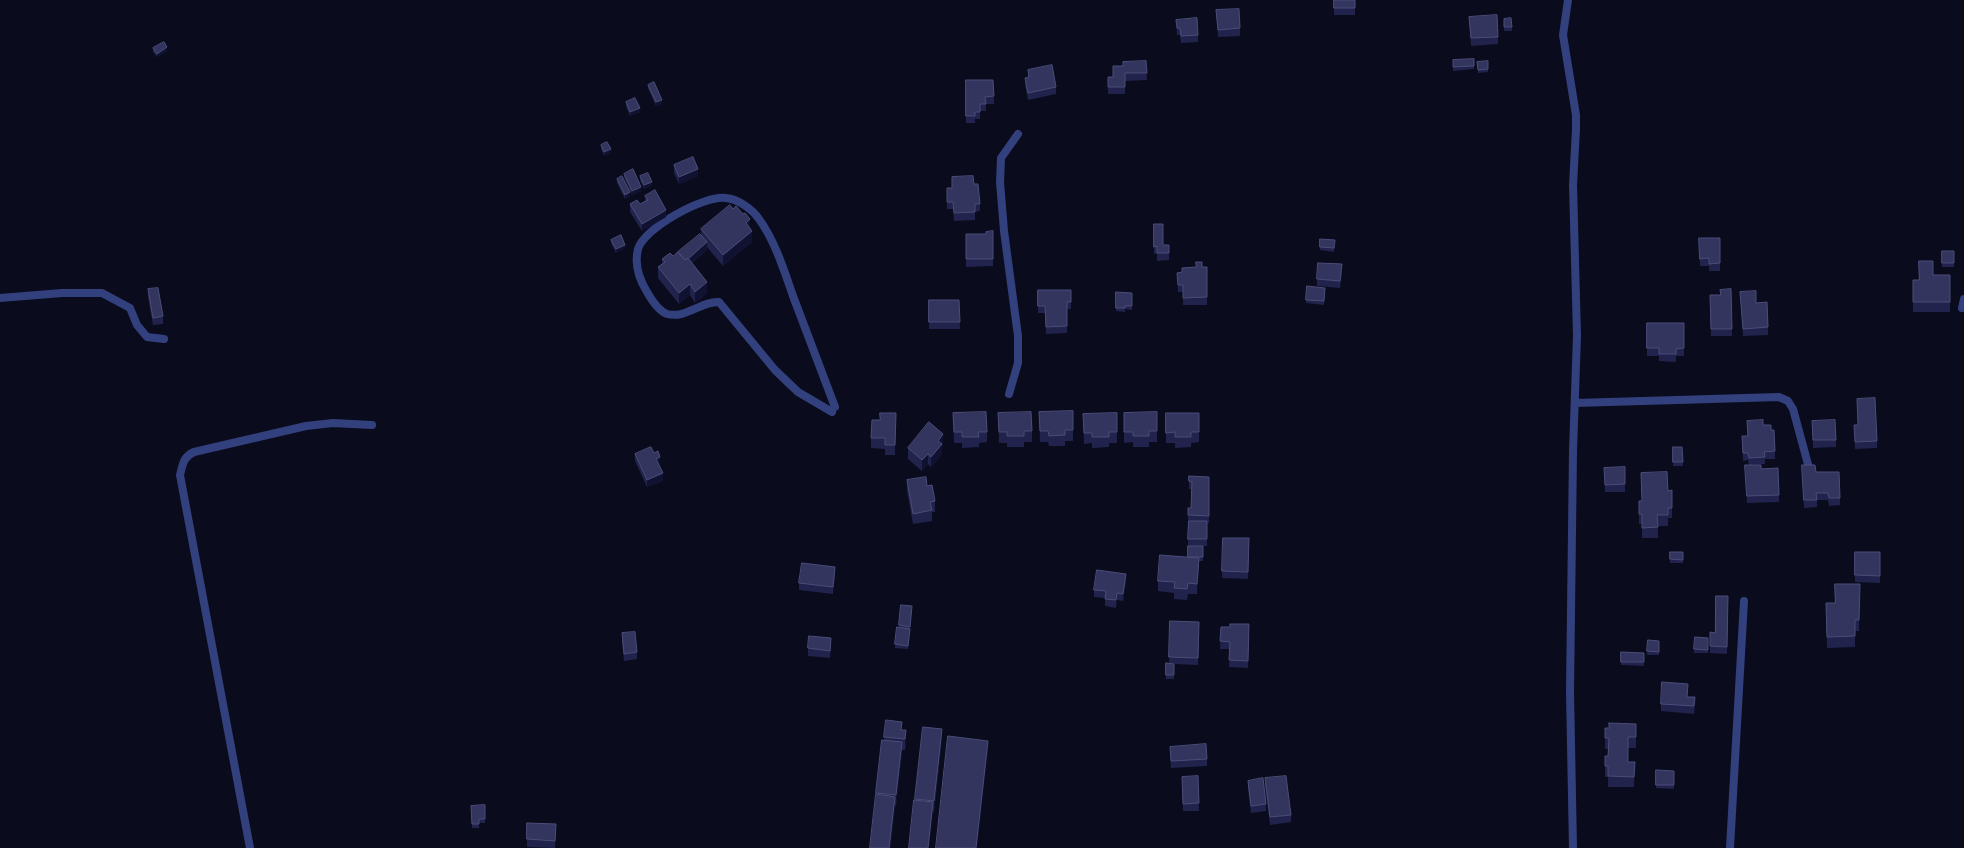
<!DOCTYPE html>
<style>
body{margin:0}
canvas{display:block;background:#0a0b1d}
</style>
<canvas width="1964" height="848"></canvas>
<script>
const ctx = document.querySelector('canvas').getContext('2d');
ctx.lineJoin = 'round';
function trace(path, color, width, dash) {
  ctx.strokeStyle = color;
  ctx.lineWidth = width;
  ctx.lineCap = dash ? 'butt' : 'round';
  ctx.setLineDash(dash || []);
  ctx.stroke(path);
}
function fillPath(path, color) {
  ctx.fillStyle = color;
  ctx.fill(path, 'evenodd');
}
trace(new Path2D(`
 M0,298l62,-5h40l28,15 7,17 10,12 17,2
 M250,848l-70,-373c3,-11 3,-18 14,-23l112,-26 27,-3 39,2`), '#33407e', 8);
trace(new Path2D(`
 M1568,0l-5,35 13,80v14l-3,56 4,151 -4,115 -3,241 3,156
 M1962,308l2,-9
 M1009,394l9,-31v-27l-14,-105 -4,-49 1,-24 17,-24
 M1575,403l204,-6 9,4 5,8 16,59
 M832,412l-34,-20 -23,-22 -56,-68c-18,-1 -33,17 -52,12 -8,-3 -16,-15 -20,-22 -8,-13 -13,-27 -9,-43 6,-21 66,-54 88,-51 12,1 26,11 33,21 16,22 25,51 34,77 14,37 28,74 42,111
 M1730,848l14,-247`), '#33407e', 8);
fillPath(new Path2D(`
 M1334,0h21v15h-21z
 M1216,10l24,18v8l-22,1z
 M1469,17l29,20v7l-27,2z
 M1504,19l8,8v4h-8z
 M1176,20l22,15v7l-17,1 -1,-8h-3z
 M153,48l14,3 -10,6 -4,-5z
 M1474,59v10l-21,2v-11z
 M1146,61l1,19 -22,1v13h-17v-17h5v-11h10z
 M1488,61v11l-10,1 -1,-11z
 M1028,70l28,17v7l-28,6 -3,-15v-7h3z
 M966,80h27l1,24h-8v7h-6v8h-5v4h-9z
 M648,85l14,19 -6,2 -8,-18z
 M626,102l14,10 -10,4 -4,-10z
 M601,145l10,8 -7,3 -3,-7z
 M674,165l24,11 -19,8 -5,-11z
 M624,174l17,17 -9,4 -8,-18z
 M640,176l12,9 -8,4 -4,-9z
 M617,179l13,17 -5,3 -8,-16z
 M974,184l6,20v7l-5,1v8l-21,1 -1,-12h-6v-21h5z
 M645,196l21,21 -24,14 -12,-19v-8h10l5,-3z
 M1154,224l9,21h6v15l-12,1v-7h-3z
 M701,229h49l2,13 -29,24 -16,-19v3l-15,13 15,30 -12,10 -5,-8 -11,9 -21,-26v-11l4,-3v-5l11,-3 28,-21z
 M993,231v35l-27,1v-33h20z
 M1699,238h21v33h-11v-5h-9z
 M1320,239l15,5 -1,8 -14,-2z
 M611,240l14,8 -9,5 -5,-10z
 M1942,251h12v16h-12z
 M1202,267h5v38h-24v-13h-5l-1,-19 5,-1z
 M1342,272l-2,16 -23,-2v-7z
 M1950,275v37h-37v-32h6z
 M1307,286l18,6 -1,13 -18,-2z
 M148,289l15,27v8l-10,1 -5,-28z
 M1731,289l1,47h-21l-1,-41h10v-5z
 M1038,290h33v19h-4v24l-21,1 -1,-21h-7z
 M1740,292l16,11 12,24v8l-25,1z
 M1132,293v17l-7,-1v3l-9,-1v-3z
 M929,300h30l1,29h-31z
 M1647,323h37v33h-8v6l-17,-1v-5h-12z
 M1073,411v30h-8v5h-16l-1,-4h-8l-1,-30z
 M1157,412v30h-8v5h-16v-5l-9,1v-30z
 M896,413l-1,42h-10v-6l-14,-1v-10l9,-18z
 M953,413l34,19v10l-8,1v4l-17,1v-5h-8z
 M998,413l34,18v11h-8v5h-17v-4h-8z
 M1117,413v30h-8v4l-17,1v-5l-8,1 -1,-30z
 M1166,413l33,19v10l-8,1v4l-16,1v-5h-9z
 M1747,421l16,4 8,5 4,21v8h-10v5l-16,1 -1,-5 -5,1 -1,-18 5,-7z
 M1812,421l24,19v7l-23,1z
 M1854,425h4l19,16v7l-22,1z
 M943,445l-1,2v7l-11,13 -3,-3 -6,7 -14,-12v-11z
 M1673,447h9l1,19h-10z
 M654,453l6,12h-1l4,16 -16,6 -12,-26v-7z
 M1745,465l16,4 18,26v7l-32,1z
 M1802,465l14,7 24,26v7l-11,1 -1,-6h-11v7l-13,1z
 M1625,467v25h-20l-1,-24z
 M1189,476l20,1v46h-2v23h-4v15h-4l-2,33h-9l-1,6 -13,-1v-6l-16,-2v-10l30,-24v-49h3v-19h-2z
 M907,480l20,6 8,15v11h-3v9l-19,3 -6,-33z
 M1672,490v28h-4v8h-10v12h-16v-14h-3v-23h2l27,-10z
 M1223,538h26l-1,41 -26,-1z
 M1670,552h13v11h-13z
 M1855,552h25v31l-25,-1z
 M835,574l-2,20 -34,-4v-7z
 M1126,581l-3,20 -6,-1 -1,8 -11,-2v-8l-11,-1v-7z
 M1860,584l-1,47h-4v16l-28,1 -1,-45h9z
 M1728,596l-1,58 -17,-1v-21l5,1z
 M901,605l11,5 -4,39 -13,-1v-4l4,-17z
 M1170,621l29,1 -1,43 -24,-1v15h-8v-16h3z
 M1249,624l-1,44 -19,-1 1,-18h-10l1,-22h9z
 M622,633l15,19v7l-13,2 -2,-21z
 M1695,637l13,1v15h-14z
 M1648,640l11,1v14h-12z
 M831,646l-1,12 -22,-2v-8z
 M1621,652l23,1v13l-23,-1z
 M1688,692l-1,5 8,7 -1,10 -33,-3v-7z
 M1636,724v24h-8v14h7l-1,25h-26v-10h-3v-21h3v-7h-3v-11l4,-10z
 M923,727l19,13 -8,72 -19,-12z
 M902,730l4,11 -1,9h-3l-6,56 -20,-12 6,-54h2v-3z
 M1170,747l37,12v7l-36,2z
 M1656,770l18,1v18l-18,-1z
 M1198,776l1,35h-16l-1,-34z
 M1265,778l26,37v7l-21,3 -5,-39z
 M1248,781l18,23v7l-15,2 -3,-25z
 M485,805v18h-6v5h-7l-1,-22z
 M556,831l-1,17 -28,-1v-8z`), '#21234c');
fillPath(new Path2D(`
 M167,47v4l-10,6v-3z
 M662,100v4l-6,2v-4z
 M640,108v4l-10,4v-4z
 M611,149v4l-7,3v-4z
 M698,169v7l-19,8v-7z
 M652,182v3l-8,4v-4z
 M641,187v4l-9,4v-4z
 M630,192v4l-5,3v-4z
 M666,210v7l-24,14v-7z
 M750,219v11l-4,-7z
 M752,231v11l-29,24v-11z
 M707,242v8l-22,18v-7z
 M625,245v3l-9,5v-4z
 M707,282v11l-12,10v-11z
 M690,284v11l-11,9v-11z
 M943,434v11l-1,2v7l-11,13v-10l7,-16z
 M928,454v10l-6,7v-11z
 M660,457v8l-4,1v-7z
 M663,473v8l-16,6v-7z
 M1199,558v10l-2,26v-10z
 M835,567v7l-2,20v-7z
 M1126,574v7l-3,20v-7z
 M1117,593v7l-1,8v-8z
 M831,638v8l-1,12v-7z
 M942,729v11l-8,72v-11z
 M906,730v11l-1,9v-11z
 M988,741v10l-11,97h-1z
 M902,742v11l-6,53v-11z
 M895,797v11l-4,40h-2z
 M933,802v11l-4,35h-1z`), '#111231');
const building = new Path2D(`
 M1334,0h21v8h-21z
 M1239,9l1,19 -22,2 -2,-20z
 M1497,15l1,22 -27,1 -2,-21z
 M1197,18l1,17 -17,1 -1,-8h-3l-1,-8z
 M1511,18l1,9h-8v-8z
 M164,42l3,5 -10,7 -4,-6z
 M1474,59v7l-21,1v-7z
 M1146,61l1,12h-22v14h-17v-10h5v-11h10v-4z
 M1488,61v8l-10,1 -1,-8z
 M1052,65l4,22 -28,6 -3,-15 4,-1 -1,-7z
 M966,80h27l1,16 -9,1 1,7h-6v8h-5v4h-9z
 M654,82l8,18 -6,2 -8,-17z
 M635,98l5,10 -10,4 -4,-10z
 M607,142l4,7 -7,3 -3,-7z
 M693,157l5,12 -19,8 -5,-12z
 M633,169l8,18 -9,4 -8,-17z
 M648,173l4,9 -8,3 -4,-9z
 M622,176l8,16 -5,3 -8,-16z
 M973,176l1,8h4l2,20h-5v8l-21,1 -1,-11h-6v-14h5v-11z
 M655,190l11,20 -24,14 -12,-20 7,-4 3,4 8,-4 -3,-4z
 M730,205l3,4 3,-3 7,8 2,-1 5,6 -4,4 6,8 -29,24 -22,-26z
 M1154,224h9v21h6v8h-12v-7l-3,1z
 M993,231v28h-27v-25h20v-2z
 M700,234l7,8 -19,17v-1l-3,2 -7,-8z
 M621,235l4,10 -9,4 -5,-9z
 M1699,238h21v25l-11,1v-6l-9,1z
 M1320,239l15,1 -1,8 -14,-1z
 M1942,251h12v12h-12z
 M678,252l7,8 3,-2 19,24 -12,10 -5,-8 -11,9 -21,-26 7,-5 -3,-3 8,-6 3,3z
 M1919,261h14v14h17v27h-37v-22h6z
 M1196,262h6v5h5v30l-24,1v-13h-5l-1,-12 5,-1v-4l14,-1z
 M1318,263l24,1 -2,17 -23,-2z
 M1307,286l18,2 -1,13 -18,-1z
 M158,288l5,28 -10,2 -5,-29z
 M1731,289l1,40h-21l-1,-34h11l-1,-5z
 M1038,290h33v12h-4v24l-21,1 -1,-21h-7z
 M1756,291v12l11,-1 1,25 -25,2 -3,-37z
 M1116,292l16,1v13h-7v2h-9z
 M929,300h30l1,22h-31z
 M1647,323h37v25l-8,1v5h-17v-6h-12z
 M1875,398l2,43 -22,1 -1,-17h4l-1,-26z
 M1073,411v19h-8v5l-16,1 -1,-5h-8l-1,-19z
 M986,412l1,20h-9l1,5h-17v-5h-8l-1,-19z
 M1031,412l1,19h-8v5h-17v-4h-8l-1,-19z
 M1157,412v19h-8v5h-16v-4h-9v-19z
 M880,413h16l-1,32h-10v-7h-14l1,-18h8z
 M1117,413v19h-8v5h-17v-4h-8l-1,-19z
 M1166,413h33v19h-8v5h-16v-5l-9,1z
 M1763,420v5h8v5h3l1,21 -11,1 1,5 -16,1 -1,-5h-5l-1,-17h6l-1,-15z
 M1835,420l1,20h-23l-1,-19z
 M929,422l14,12 -5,7 4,3 -11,13 -3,-3 -6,6 -14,-12z
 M651,447l3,6 4,-2 2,6 -4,2 7,14 -16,7 -12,-26z
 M1673,447h9l1,15h-10z
 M1745,465h16v4l17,-1 1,27 -32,1z
 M1802,465h13l1,7h23l1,26h-11l-1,-5h-12l1,7h-13z
 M1625,467v17l-20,1 -1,-17z
 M1667,472l1,19 4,-1v18h-4v7h-11l1,12 -16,1v-14h-3v-13h3l-1,-28z
 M1189,476l20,1v39l-21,-1v-7h3l1,-26 -3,-1z
 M926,477l1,9 5,-1 3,16 -5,1 2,8 -19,4 -6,-34z
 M1189,521h18v18h-19z
 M1223,538h26l-1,34 -26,-1z
 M1188,546h15v11h-15z
 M1670,552h13v8l-13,-1z
 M1855,552h25v24l-25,-1z
 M1160,555l39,3 -2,26 -9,-1 -1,6 -13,-1 1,-6 -17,-1z
 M802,563l33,4 -2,20 -34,-4z
 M1097,570l29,4 -3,20 -6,-1 -1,7 -11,-1 1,-8 -12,-1z
 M1835,584h25l-1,36h-4v16l-28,1 -1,-34h9z
 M1716,596h12l-1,51 -17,-1v-14l5,1z
 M901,605l11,1 -2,21 -11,-2z
 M1170,621l29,1 -1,36 -29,-1z
 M1230,624h19l-1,37 -19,-1 1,-18 -10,-1 1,-14h9z
 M897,627l13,2 -2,17 -13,-2z
 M635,632l2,20 -13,2 -2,-21z
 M809,636l22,2 -1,13 -22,-3z
 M1695,637l13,1v12l-14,-1z
 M1648,640l11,1v11l-12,-1z
 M1621,652l23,1v9h-23z
 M1166,663l8,1v11h-8z
 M1662,682l26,2 -1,13h8l-1,9 -33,-2z
 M886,720l16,2 -1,8h5l-1,9 -21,-2z
 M1609,723l27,1v13h-8v25h7l-1,15 -26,-1v-10h-3v-10h3l1,-18h-4v-10h4z
 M923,727l19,2 -8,72 -19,-2z
 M948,736l40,5 -12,107h-40z
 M882,740l20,2 -6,53 -20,-2z
 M1206,744l1,15 -36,2 -1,-14z
 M1656,770l18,1v14h-18z
 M1198,776l1,27 -16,1 -1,-27z
 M1286,776l5,39 -21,2 -5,-39z
 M1263,778l3,26 -15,2 -3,-25z
 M876,794l19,3 -6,51h-19z
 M914,800l19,2 -5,46h-19z
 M485,805v14h-6v5h-7l-1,-18z
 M527,823l29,1 -1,17 -28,-2z`);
fillPath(building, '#33355f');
trace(building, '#4a4d78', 1);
</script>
